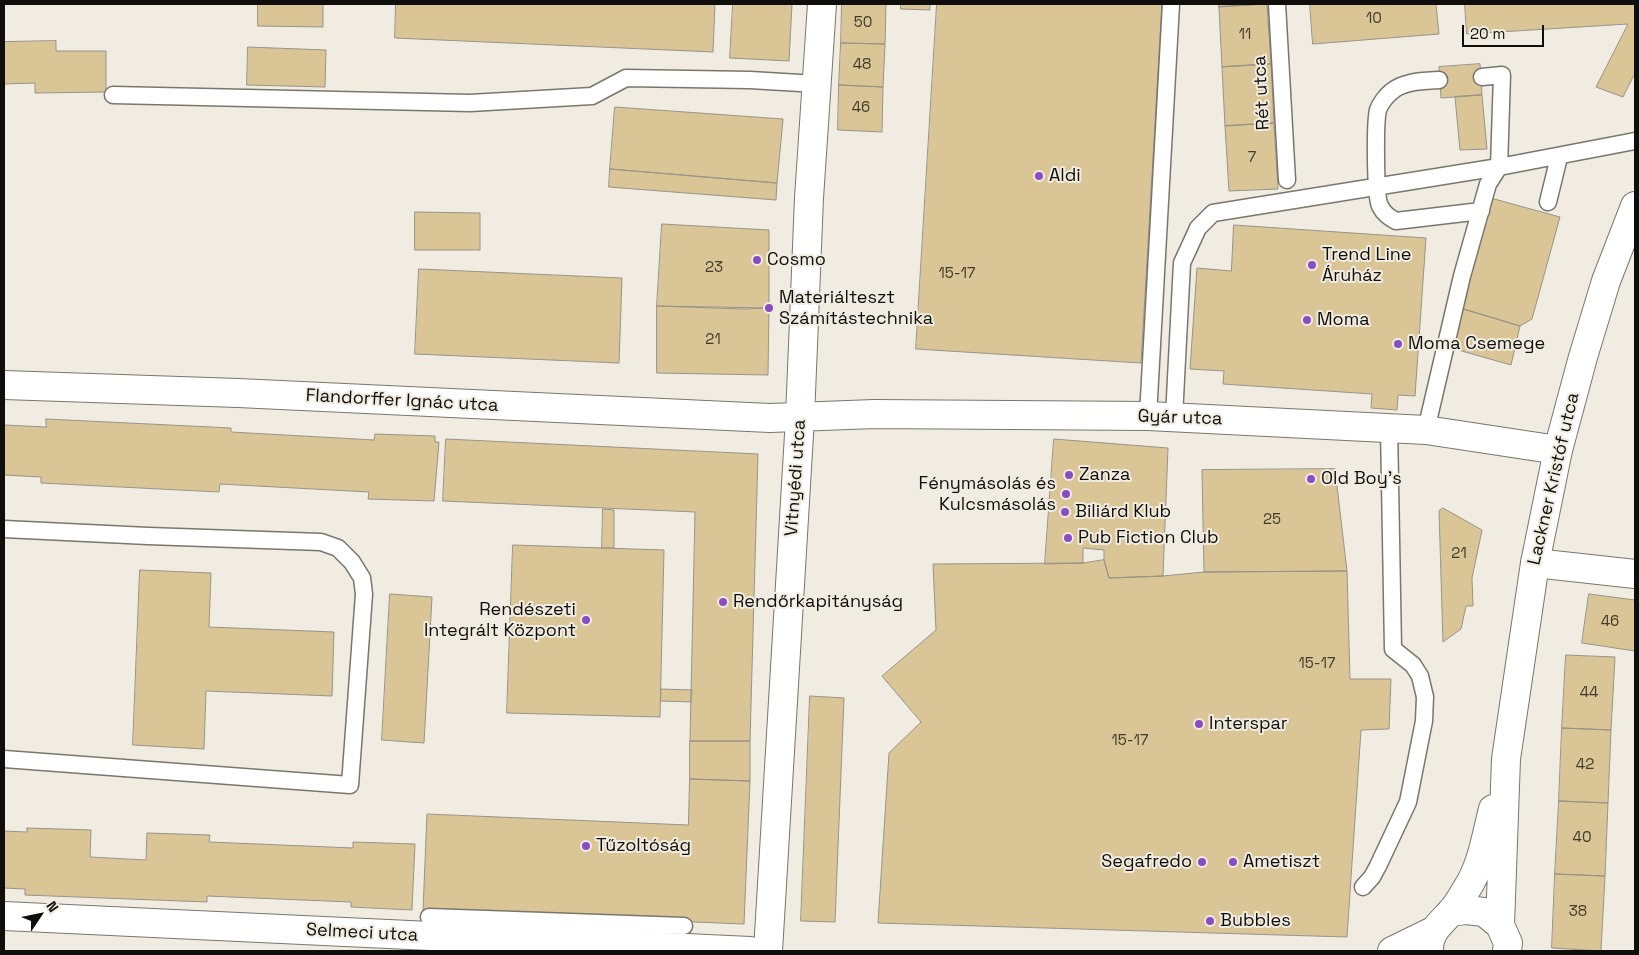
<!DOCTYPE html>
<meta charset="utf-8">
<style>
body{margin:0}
#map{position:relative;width:1639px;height:955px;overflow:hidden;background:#f1ece1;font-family:"Space Grotesk",sans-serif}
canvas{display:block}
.frame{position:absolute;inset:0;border:5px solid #100e0a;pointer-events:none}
.north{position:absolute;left:15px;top:890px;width:50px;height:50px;-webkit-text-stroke:4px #f1ece1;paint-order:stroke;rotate:56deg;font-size:14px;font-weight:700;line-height:20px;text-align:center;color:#100e0a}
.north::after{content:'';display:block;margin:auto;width:18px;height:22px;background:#100e0a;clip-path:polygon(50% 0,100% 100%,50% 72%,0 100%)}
.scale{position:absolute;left:1462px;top:25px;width:82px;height:22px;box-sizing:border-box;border:2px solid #100e0a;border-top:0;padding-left:6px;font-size:15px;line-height:18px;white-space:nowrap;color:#100e0a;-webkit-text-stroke:4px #f1ece1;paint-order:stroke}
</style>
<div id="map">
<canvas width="1639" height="955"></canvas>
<div class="frame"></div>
<div class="north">N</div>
<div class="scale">20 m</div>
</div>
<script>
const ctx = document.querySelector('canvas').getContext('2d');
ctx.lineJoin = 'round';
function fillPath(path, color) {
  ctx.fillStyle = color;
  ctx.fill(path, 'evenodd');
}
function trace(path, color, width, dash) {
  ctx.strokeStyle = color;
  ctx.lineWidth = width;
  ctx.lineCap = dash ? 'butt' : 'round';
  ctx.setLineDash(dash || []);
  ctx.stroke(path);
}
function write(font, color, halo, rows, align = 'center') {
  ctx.font = font + ' "Space Grotesk",sans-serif';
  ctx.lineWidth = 4;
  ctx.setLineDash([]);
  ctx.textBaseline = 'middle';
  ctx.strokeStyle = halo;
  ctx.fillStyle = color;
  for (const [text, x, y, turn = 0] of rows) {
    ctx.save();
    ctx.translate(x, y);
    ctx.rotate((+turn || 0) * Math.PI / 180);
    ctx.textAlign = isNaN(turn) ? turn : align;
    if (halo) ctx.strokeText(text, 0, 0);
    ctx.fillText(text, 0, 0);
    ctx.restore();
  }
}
const building = new Path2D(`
 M258,4h65v23l-65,-1z
 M396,4h319l-2,48 -318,-14z
 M733,4h59l-3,57 -59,-3z
 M842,4h44l-1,40 -44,-1z
 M901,4h29v6l-29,-1z
 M937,4h225l-21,359 -225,-14z
 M1219,4h48l-48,3z
 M1267,4l4,60 -49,3 -3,-60z
 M1310,4h126l3,30 -126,10z
 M1465,4h170v69l-12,24 -27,-10 32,-63 -161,10z
 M56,41v10h50v41l-71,1v-10l-31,1v-42z
 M841,43l44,1 -2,43 -44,-2z
 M248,47l78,3 -1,37 -78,-2z
 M1271,64l3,59 -49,3 -3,-59z
 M1480,64l2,31 -41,3 -2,-31z
 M839,85l44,2 -1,45 -44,-2z
 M1482,95l5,54 -27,1 -5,-53z
 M615,107l168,12 -6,64 -167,-14z
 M1274,123l4,66 -49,2 -4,-65z
 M610,169l167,14 -1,17 -167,-13z
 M1487,197l73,20 -28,102 -12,7 -60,-18z
 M415,212l65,1v37h-65z
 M662,224l107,6v78l-26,1 -86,-3z
 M1234,225l192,13 -11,158 -17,-1 -1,15 -26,-2 1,-14 -149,-10 1,-13 -34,-2 7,-101 34,3z
 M419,269l203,9 -3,85 -204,-9z
 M657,306l112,2 -1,67 -111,-2z
 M1460,308l60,18 -9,39 -60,-17z
 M46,419l185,9v4l143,8 1,-6 60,2v6h4l-5,59 -66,-2 1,-7 -149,-8 -1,8 -178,-9v-6l-37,-2v-50l42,2z
 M446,439l312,15 -8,287h-60l5,-229 -252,-11z
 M1054,439l114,9 -5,128 -54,2 -5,-18v-10l-21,-2v15l-38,1z
 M1335,469l12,102 -143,1 -2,-102z
 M1443,508l39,22 -10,48 1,28h-7l-5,23 -18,13 -4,-131z
 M603,509l11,1v38h-12z
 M513,545l151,5 -4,167 -153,-4z
 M1104,560l5,18 54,-2 41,-4 143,-1 3,108h41l-2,50 -28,1 -14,207 -469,-14 11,-170 32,-31 -39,-46 54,-46 -3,-66 150,-1z
 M140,570l71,3 -2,54 125,5 -2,64 -126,-5 -2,58 -71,-4z
 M390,594l42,3 -8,146 -42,-3z
 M1589,594l46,6v51l-53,-8z
 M1566,655l49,2 -4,73 -49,-2z
 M661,689l31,1 -1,12 -30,-1z
 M810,696l34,2 -9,224 -34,-1z
 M1562,728l49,2 -3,73 -49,-2z
 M690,741h60v40l-60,-2z
 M690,779l60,2 -6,143 -321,-13 4,-97 261,11z
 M1559,801l49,2 -3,73 -50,-2z
 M27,828l64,2 -1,27 56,3 1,-27 63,2 -1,7 144,6v-6l62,2 -3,66 -61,-3v-5l-144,-6v6l-182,-7v-6l-21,-1v-57l23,1z
 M1555,874l50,2 -4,75 -49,-3z`);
fillPath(building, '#d9c596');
trace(building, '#989389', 1);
const lane = new Path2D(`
 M1277,4l10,176
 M1439,80c-15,1 -36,1 -48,12 -5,4 -11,12 -13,18 -3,12 -3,87 2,96 4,8 9,11 16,15l85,-10
 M113,95l357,8 122,-7 34,-18 124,2 67,4
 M1548,202l11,-45
 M1148,416l23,-412
 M1174,417l8,-154 16,-35 15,-15 286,-46 3,-92 -20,2
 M1426,430l36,-154 26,-92 11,-17 136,-26
 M4,529l144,7 173,6 17,6 14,14 10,16 2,16 -14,191 -346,-26
 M1363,887l9,-10 6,-11 30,-64 16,-81 1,-24 -5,-21 -7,-11 -20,-16 -4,-222
 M429,917l255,9`);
const street = new Path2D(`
 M4,385l234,8 532,25 104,-4 274,2 278,14 132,20
 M1535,563l100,11
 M768,951l32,-533 9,-220 13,-194`);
const secondary = new Path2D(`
 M1451,912l15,-2 18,2 16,13
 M4,916l746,35
 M1392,951l41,-20
 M1429,951c-1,-18 10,-26 22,-39 6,-6 11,-15 15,-22 16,-24 20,-54 27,-81
 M1507,951l1,-8 -8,-18 6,-166 29,-196 23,-113 25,-93 23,-76 29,-75`);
trace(lane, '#7b766c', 19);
trace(street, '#7b766c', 30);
trace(secondary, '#7b766c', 30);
trace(lane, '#fff', 16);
trace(street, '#fff', 28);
trace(secondary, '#fff', 28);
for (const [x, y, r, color] of [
 [1039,176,5,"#894dc3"],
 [757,260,5,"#894dc3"],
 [1312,265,5,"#894dc3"],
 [769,308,5,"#894dc3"],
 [1307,320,5,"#894dc3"],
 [1398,344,5,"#894dc3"],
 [1069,475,5,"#894dc3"],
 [1311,479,5,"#894dc3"],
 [1066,494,5,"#894dc3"],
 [1065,512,5,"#894dc3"],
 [1068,538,5,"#894dc3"],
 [723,602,5,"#894dc3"],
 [586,620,5,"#894dc3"],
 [1199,724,5,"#894dc3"],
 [586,846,5,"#894dc3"],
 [1202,862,5,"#894dc3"],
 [1233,862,5,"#894dc3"],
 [1210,921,5,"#894dc3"]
]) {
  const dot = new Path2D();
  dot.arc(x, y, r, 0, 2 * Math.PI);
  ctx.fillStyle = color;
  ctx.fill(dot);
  trace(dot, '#f1ece1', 2);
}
write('15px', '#423c2d', null, [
 ["10",1374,19],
 ["50",863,23],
 ["11",1245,35],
 ["48",862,65],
 ["46",861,108],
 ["7",1252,158],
 ["23",714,268],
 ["15-17",957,274],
 ["21",713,340],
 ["25",1272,520],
 ["21",1459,554],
 ["46",1610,622],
 ["15-17",1317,664],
 ["44",1589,693],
 ["15-17",1130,741],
 ["42",1585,765],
 ["40",1582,838],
 ["38",1578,912]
]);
write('18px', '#100e0a', '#f1ece1', [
 ["Rét utca",1262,93,-93],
 ["Flandorffer Ignác utca",402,401,3],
 ["Gyár utca",1180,418,2],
 ["Vitnyédi utca",796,478,-86],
 ["Lackner Kristóf utca",1554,479,-77],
 ["Selmeci utca",362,933,3]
]);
write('18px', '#100e0a', '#f1ece1', [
 ["Aldi",1049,176],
 ["Trend Line",1322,255],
 ["Áruház",1322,276],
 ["Cosmo",767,260],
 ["Materiálteszt",779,298],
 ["Számítástechnika",779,319],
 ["Moma",1317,320],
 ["Moma Csemege",1408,344],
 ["Zanza",1079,475],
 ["Old Boy's",1321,479],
 ["Fénymásolás és",1056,484,"right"],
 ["Kulcsmásolás",1056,505,"right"],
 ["Biliárd Klub",1075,512],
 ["Pub Fiction Club",1078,538],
 ["Rendőrkapitányság",733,602],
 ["Rendészeti",576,610,"right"],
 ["Integrált Központ",576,631,"right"],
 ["Interspar",1209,724],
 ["Tűzoltóság",596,846],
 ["Segafredo",1192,862,"right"],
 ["Ametiszt",1243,862],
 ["Bubbles",1220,921]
], 'left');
</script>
